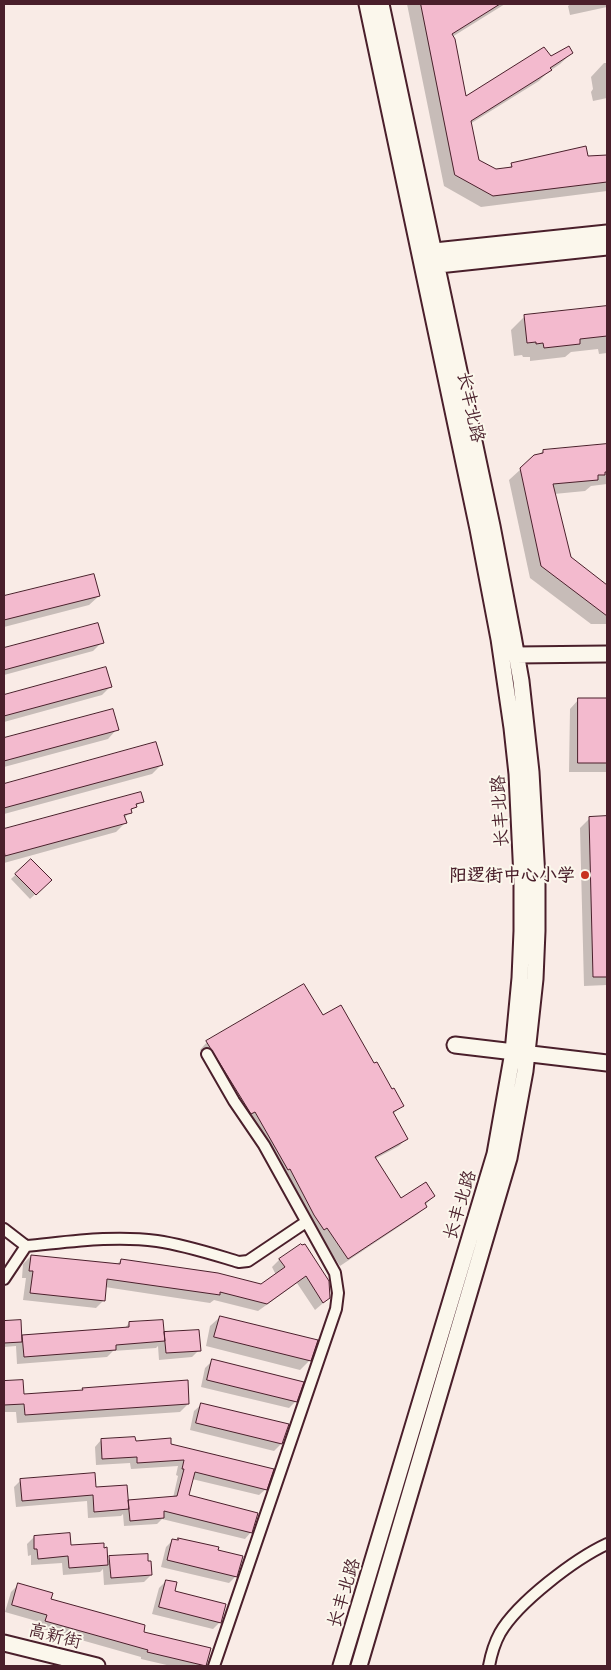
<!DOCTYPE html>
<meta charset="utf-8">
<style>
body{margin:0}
#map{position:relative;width:611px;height:1670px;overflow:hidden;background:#f9ebe6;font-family:Mali,sans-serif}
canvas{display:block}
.frame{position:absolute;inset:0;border:5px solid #4a1f2b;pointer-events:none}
</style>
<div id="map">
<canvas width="611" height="1670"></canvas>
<div class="frame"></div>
</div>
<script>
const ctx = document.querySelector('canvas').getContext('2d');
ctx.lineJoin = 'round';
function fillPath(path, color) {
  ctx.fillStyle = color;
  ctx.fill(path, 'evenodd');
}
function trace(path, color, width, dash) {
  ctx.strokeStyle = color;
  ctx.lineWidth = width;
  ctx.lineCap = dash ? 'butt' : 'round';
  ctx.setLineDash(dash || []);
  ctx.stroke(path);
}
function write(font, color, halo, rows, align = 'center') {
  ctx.font = font + ' Mali,"LXGW WenKai TC",sans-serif';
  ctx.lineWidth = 4;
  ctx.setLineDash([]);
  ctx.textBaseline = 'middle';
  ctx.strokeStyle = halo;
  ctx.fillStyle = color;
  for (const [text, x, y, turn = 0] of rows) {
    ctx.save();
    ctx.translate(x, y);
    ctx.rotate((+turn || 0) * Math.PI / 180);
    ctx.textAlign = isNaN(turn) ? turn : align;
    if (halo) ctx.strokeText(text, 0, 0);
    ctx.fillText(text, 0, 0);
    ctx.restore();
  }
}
fillPath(new Path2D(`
 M407,4h39l2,7 11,-7h46l-53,33 13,61 85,-40 22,-5 -12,11 -13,9 -8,8 -69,43 8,37 18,10 11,-2 5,-4 95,-8v34l-126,16 -37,-21z
 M571,4h36v3l-37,8 -2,-9z
 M604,63h3v35l-14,3 -2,-9 2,-3 -2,-12z
 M607,307v46l-8,1 -1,-5 -27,3 -6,5 -35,4v-4h-7l-1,-2 -8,1 -3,-26 14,-14z
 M607,445v39l-16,2 -6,5 -31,3 16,64 36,28 1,-2v40h-16l-61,-46 -21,-98 12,-11 22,-18z
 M94,575l5,21 -10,9 -85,22v-30z
 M97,624l5,18 -9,9 -89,24v-25z
 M105,669l5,18 -8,8 -98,27v-26z
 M579,699h28v73h-38l1,-63z
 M112,710l5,19 -9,10 -104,28v-27z
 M155,744l6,21 -9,9 -148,40v-29z
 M140,794l2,7 -12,10 -6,8 1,4 -9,9 -112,31v-33z
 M590,818h17v167l-23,1 -4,-158z
 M31,860l19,20 -20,19 -19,-20z
 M322,1017l51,48 29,41 -9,8 13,25 -7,7 -24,13 26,41 33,-4 -9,9 1,1 -8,8 -78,52 -96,-145 -44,-71 7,-8z
 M31,1256l85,9 5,-5 140,26 15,-11 -4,-8 7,-7 49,22 1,16 -14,12 -18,-27 -39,28 -44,-11 -4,3 -105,-16 -1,13 -8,8 -73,-8 3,-22h-4l1,-14z
 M220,1317l90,43 -10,10 -94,-24 4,-20z
 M20,1321l1,17 2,-1 101,-8 5,-6 34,12 36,15 -7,7 -33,3 -1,-14 -2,2 -43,3 -6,6 -90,7 -1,-18 -12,1v-24z
 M212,1361l84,40 -7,7 -88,-21 4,-19z
 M22,1381l1,15 57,-5 3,-2 105,15 -8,8 -163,11 -1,-11h-12v-29z
 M202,1404l79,40 -7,7 -84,-21 4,-19z
 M101,1440l69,5 96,44 -7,6 -67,-16 -5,17 64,36 -6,7 -83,-20 -5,5 -33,2 -1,-12 -2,2 -33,2 -1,-17 -71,6 -2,-20 7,-7 74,9 32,14 46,-5 5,-22 -2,-1 2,-9 -47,3 -1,-6 -34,2 -1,-18z
 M34,1537l35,10 38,14 3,-3 37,4 4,13 -7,7 -40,3 -1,-16 -3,3 -37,3 -1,-12 -31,2v-10l-3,1 -1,-12z
 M179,1539l38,12 19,25 -7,7 -68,-16 5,-20 7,-7 4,1z
 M166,1581l8,11 46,30 -7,7 -61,-15 7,-26z
 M18,1585l32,15 92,33 63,33h-34l-30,-7v-2l-102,-29 1,-6 -35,-10 6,-20z`), '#0003');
const building = new Path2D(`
 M421,4h79l-48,30 3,5 11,57 78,-49 7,9 18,-10 4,7 -23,15 2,2 -81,51 8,39 17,9 16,-2 -1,-4 75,-17 2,10 19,-1v27l-114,14 -38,-21z
 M607,306v30l-27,3v5l-36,4 -1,-5 -7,1v-2l-9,1 -3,-28z
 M607,444v28h-2v3h-7v5l-45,4 18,73 36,28v31l-66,-50 -21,-98 14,-13 9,-2v-3z
 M94,574l6,22 -96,24v-24z
 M98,623l6,20 -100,27v-22z
 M106,667l6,20 -108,29v-21z
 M578,698h29v65h-29z
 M113,709l6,21 -115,31v-23z
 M156,742l7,23 -159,43v-24z
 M141,792l3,10 -8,2 1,3 -6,2 1,4 -8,2 3,8 -122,33 -1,-6v-21z
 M607,816v161h-14l-4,-160z
 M31,859l21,21 -16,15 -21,-21z
 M304,984l19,31 18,-10 33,58 3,-1 15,27 2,-1 10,18 -11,6 15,27 -33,18 26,41 25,-16 9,14 -10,7 2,4 -79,52 -21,-31 -3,2 -10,-15 -24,-46 -2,1 -33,-58 -4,2 -45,-73z
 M301,1244l1,1 3,-1 24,37 1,17 -7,5 -17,-27 -39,28 -47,-12v3l-113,-16 -2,22 -75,-8 3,-22h-4l2,-16 89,9 1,-5 97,14 43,11 24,-17 -6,-8z
 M220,1316l98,24 -7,21 -97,-24z
 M21,1320l1,22 -18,1v-22z
 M163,1320l2,21 -49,4v5l-92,7 -2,-22 107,-8v-5z
 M199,1330l2,21 -35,2 -2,-21z
 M212,1359l92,23 -7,20 -90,-22z
 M23,1380l1,14 59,-4 -1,-2 106,-8 1,24 -164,11 -1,-11 -20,1v-24z
 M201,1403l88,21 -7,20 -86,-21z
 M135,1437l1,4 35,-3v6l103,25 -7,21 -72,-18 -6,23 69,18 -6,20 -88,-22v7l-34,3 -2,-21 49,-4 7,-27h-2l2,-9 -47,3v-6l-35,2 -1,-20z
 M95,1473l1,14 31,-2 2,24 -35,3 -1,-17 -71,6 -2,-22z
 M70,1533l1,12 33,-2v5l3,-1 1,18 -39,3 -1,-12 -30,3 -1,-10h-3v-13z
 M178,1538l41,9 -1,3 25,6 -6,21 -70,-17 5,-21 6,1z
 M148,1554v7h3l1,14 -41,3 -2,-22z
 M166,1580l11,2 -2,9 51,13 -5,19 -62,-16z
 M18,1583l35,10 -2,6 94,26 -1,7 67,16 -5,18 -59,-14 1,-2 -103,-29 2,-6 -35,-10z`);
fillPath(building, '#f3bace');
trace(building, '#4a1f2b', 1);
const street = new Path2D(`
 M207,1054l27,47 30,44 71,128 3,20 -2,16 -122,357
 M4,1229l22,17c43,-4 87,-11 131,-5 28,4 55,13 82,21l9,-1 58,-39
 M4,1279l22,-33
 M489,1666c2,-11 5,-22 11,-33 18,-31 75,-74 107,-89`);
const secondary = new Path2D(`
 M425,252l182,-19
 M429,266l178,-19
 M516,655l91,-1
 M455,1045l152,18
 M4,1643l93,23
 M341,1666l154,-512 18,-102 7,-74 2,-47v-53l-5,-104 -5,-46 -13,-89 -21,-110 -111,-525
 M359,1666l150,-508 16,-87 10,-92 2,-48v-53l-6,-106 -10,-91 -8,-45 -21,-110 -111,-522`);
trace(street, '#4a1f2b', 14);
trace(secondary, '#4a1f2b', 19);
trace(street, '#fbf7ec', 10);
trace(secondary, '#fbf7ec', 15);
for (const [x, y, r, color] of [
 [585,875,5,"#c8321e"]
]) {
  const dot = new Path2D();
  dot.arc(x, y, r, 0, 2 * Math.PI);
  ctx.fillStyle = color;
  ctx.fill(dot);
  trace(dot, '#fbf7ec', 2);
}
write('18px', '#4a1f2b', '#fbf7ec', [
 ["长丰北路",471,407,78],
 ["长丰北路",500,811,-93],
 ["长丰北路",460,1205,-73],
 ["长丰北路",344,1593,-73],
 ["高新街",55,1636,14]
]);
write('bold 18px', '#4a1f2b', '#fbf7ec', [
 ["阳逻街中心小学",575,875]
], 'right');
</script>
